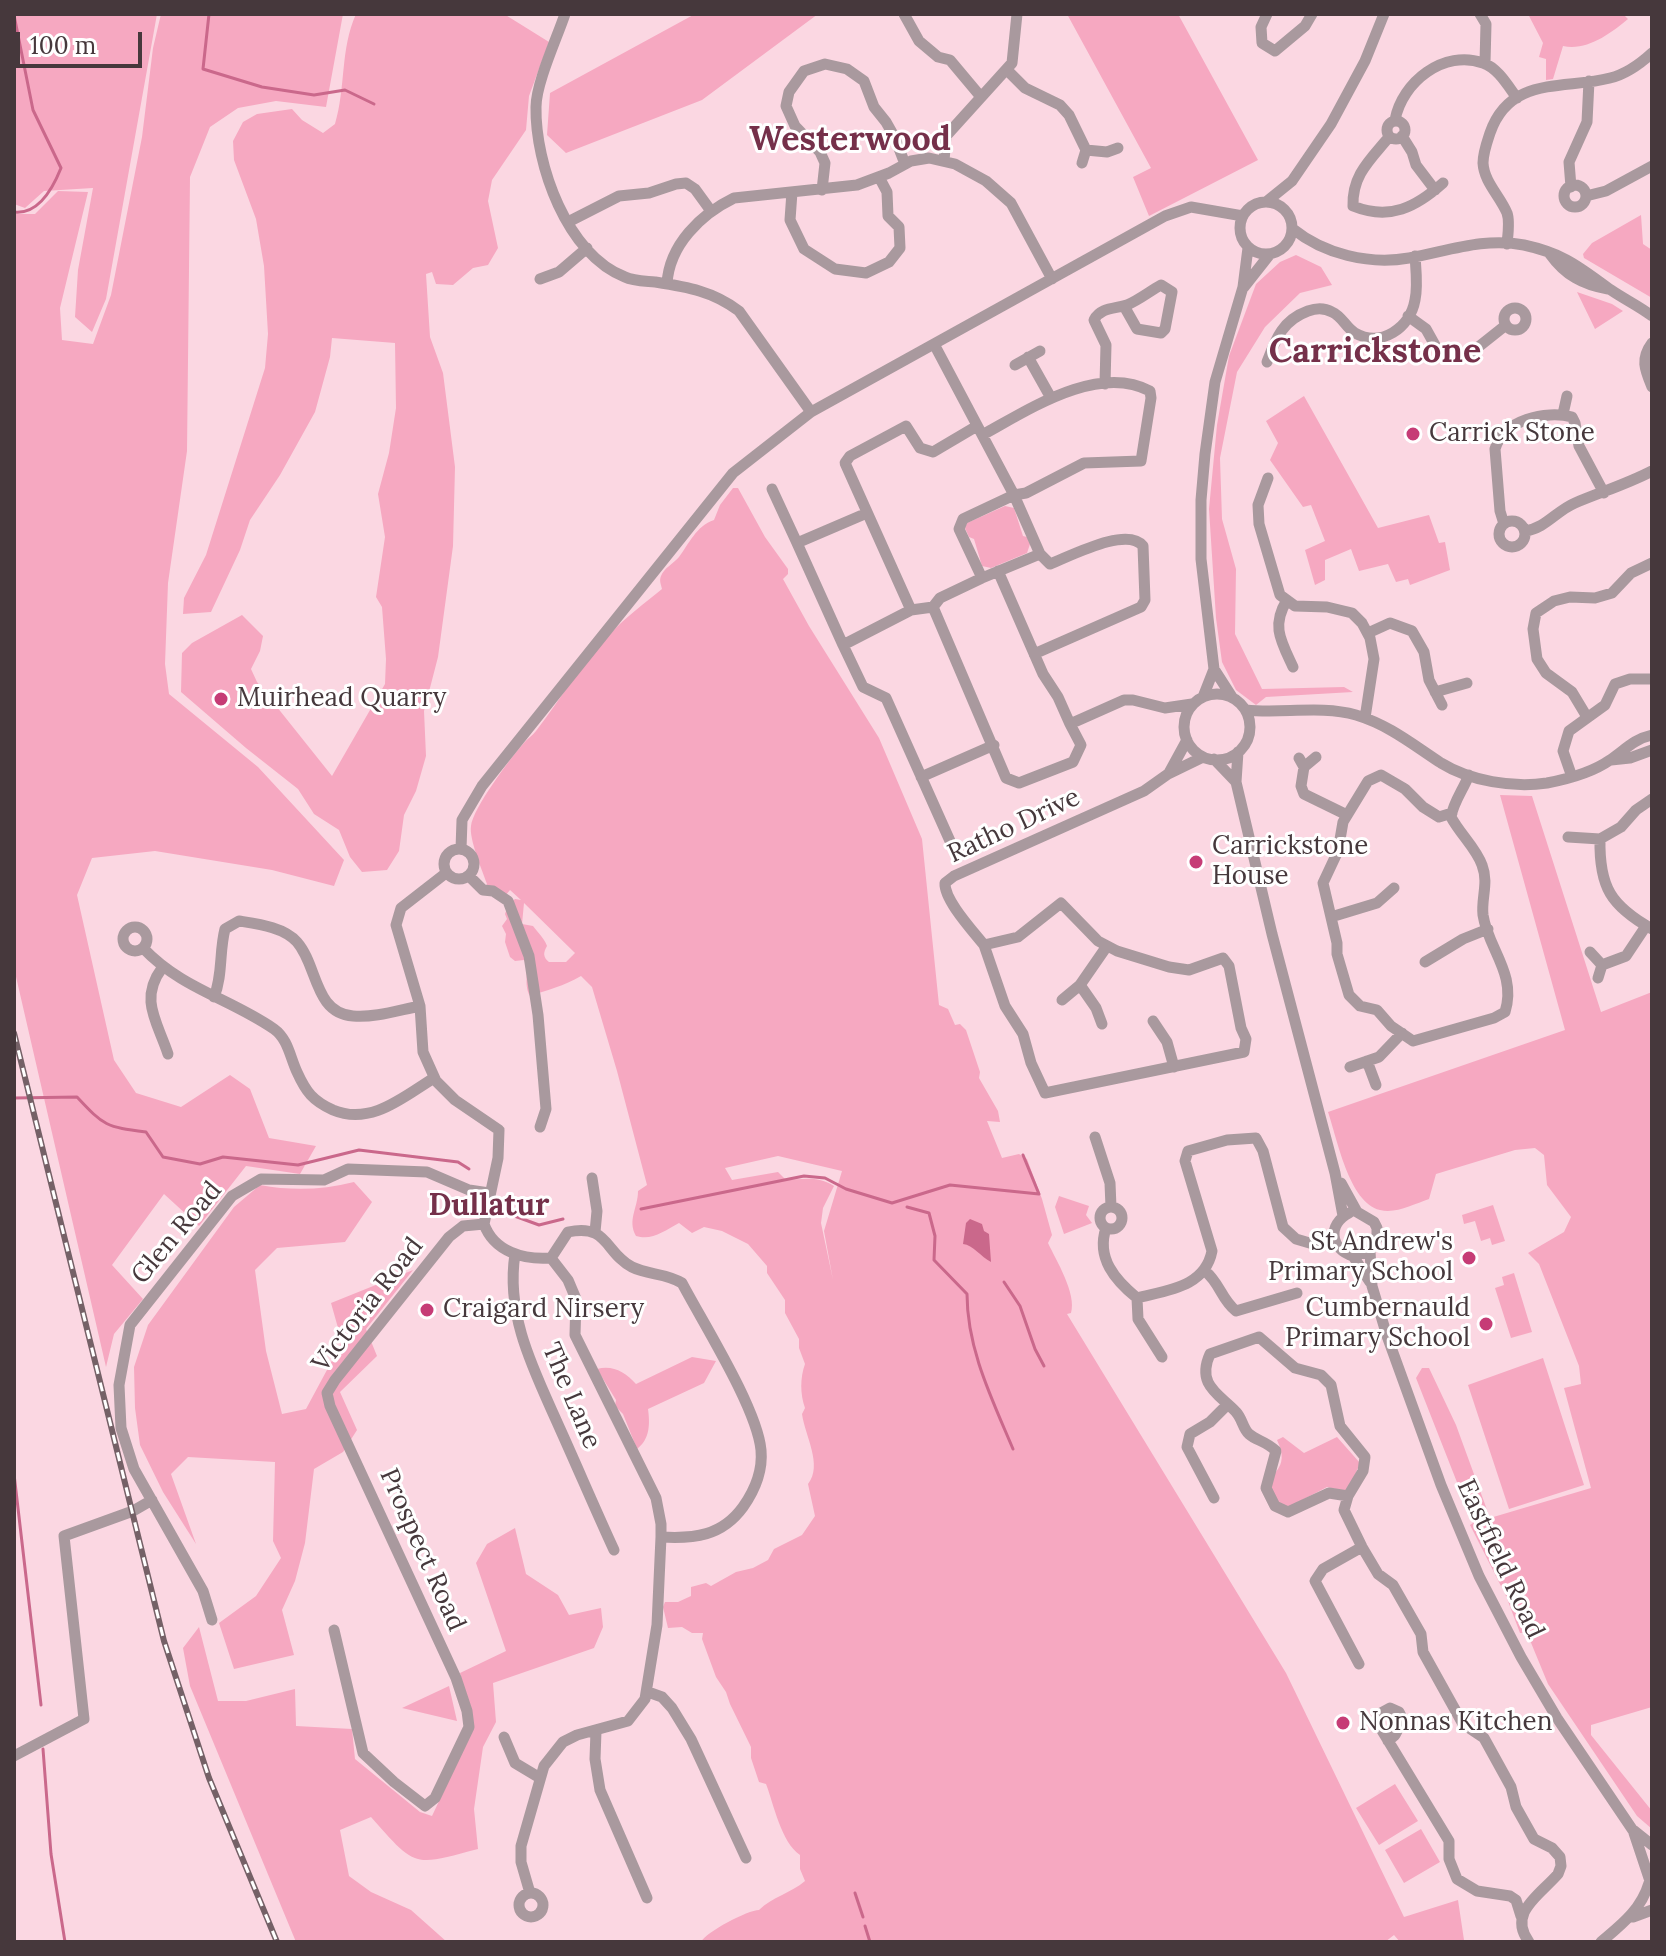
<!DOCTYPE html>
<style>
body{margin:0}
#map{position:relative;width:1666px;height:1956px;overflow:hidden;background:#fbd7e2;font-family:Lora,serif}
canvas{display:block}
.frame{position:absolute;inset:0;border:16px solid #46383c;pointer-events:none}
.scale{position:absolute;left:16px;top:32px;width:126px;height:36px;box-sizing:border-box;border:4px solid #46383c;border-top:0;padding-left:10px;font-size:24px;line-height:28px;white-space:nowrap;color:#46383c;-webkit-text-stroke:6px #fff;paint-order:stroke}
</style>
<div id="map">
<canvas width="1666" height="1956"></canvas>
<div class="frame"></div>
<div class="scale">100 m</div>
</div>
<script>
const ctx = document.querySelector('canvas').getContext('2d');
ctx.lineJoin = 'round';
function fillPath(path, color) {
  ctx.fillStyle = color;
  ctx.fill(path, 'evenodd');
}
function trace(path, color, width, dash) {
  ctx.strokeStyle = color;
  ctx.lineWidth = width;
  ctx.lineCap = dash ? 'butt' : 'round';
  ctx.setLineDash(dash || []);
  ctx.stroke(path);
}
function write(font, color, halo, rows, align = 'center') {
  ctx.font = font + ' Lora,serif';
  ctx.lineWidth = 6;
  ctx.setLineDash([]);
  ctx.textBaseline = 'middle';
  ctx.strokeStyle = halo;
  ctx.fillStyle = color;
  for (const [text, x, y, turn = 0] of rows) {
    ctx.save();
    ctx.translate(x, y);
    ctx.rotate((+turn || 0) * Math.PI / 180);
    ctx.textAlign = isNaN(turn) ? turn : align;
    if (halo) ctx.strokeText(text, 0, 0);
    ctx.fillText(text, 0, 0);
    ctx.restore();
  }
}
fillPath(new Path2D(`
 M14,14h143l-51,285 -14,33 -17,-15 3,-47 15,-82 -49,3 -19,17 -11,-4z
 M161,14h182l-17,93 -50,-6 -38,7 -28,19 -20,50 -3,274 -19,132 -3,81 4,30 89,73 86,93 -10,26 -62,-16 -117,-19 -63,7 -15,37 37,165 22,33 45,14 49,-32 20,14 19,49 47,8 -16,28 -54,-8 -47,60 -35,-32 -52,71 31,34 -29,35 -8,33 -92,-399v-754h21l23,-23 30,1 -28,116 2,32 31,4 18,-49 31,-158 11,-89z
 M356,14h148l45,28 -20,54 -3,34 -34,50 -4,21 10,47 -10,17 -15,3 -20,17 -17,-1 -4,-12 -6,2 4,63 13,36 12,94 -2,79 -15,111 -14,54 2,45 -10,35 -12,24 -5,36 -12,19 -25,2 -12,-15 -11,-27 -25,-16 -16,-25 -52,-41 -65,-56 1,-39 10,-10 50,-28 21,21 -3,15 -9,18 6,13 75,94 53,-92 1,-25 -4,-52 -6,-10 9,-60 -7,-43 11,-41 7,-45 -1,-65 -63,-5 -2,19 -15,55 -35,63 -30,45 -10,30 -29,62 -28,2 1,-16 22,-43 59,-187 3,-34 -4,-68 -8,-47 -22,-59 -1,-19 10,-19 14,-8 35,-5 10,11 21,13 12,-9c11,-37 5,-74 21,-110z
 M695,14h123l-116,86 -136,53 -19,-18 3,-42z
 M1067,14h111l80,146 -109,56 -16,-39 18,-9z
 M1528,14h95l5,5c-18,15 -41,32 -65,27l-10,33 -7,1v-21l-7,-2 4,-14z
 M1641,215l2,29 9,6v48l-68,-40 -1,-4 9,-11z
 M1296,255l25,12 11,18 -32,8 -35,34 -28,45 -17,86 2,61 14,50 -1,65 27,55 82,-2 9,5 -87,5 -10,8 -20,-15 -14,-28 -6,-44 -7,-109 8,-84 12,-69 27,-72 24,-22z
 M1577,292l35,12 11,7 -28,18z
 M1304,396l74,132 51,-13 10,28 6,-1 5,28 -40,15 -2,-6 -12,3 -8,-18 -29,7 -8,-22 -26,11v20l-10,5 -10,-35 20,-9 -14,-36 -8,2 -33,-47 8,-17 -12,-22z
 M733,488h5l27,49 23,32v5l-5,5 26,47 70,112 43,101 17,166 9,4 7,16 5,-1 6,6 14,42 -1,6 19,33 2,11 -13,-1 15,37 17,-4 8,5 15,40 10,36 -4,8c8,17 29,51 23,70l-4,1 219,359 118,244 54,-17 6,40 -64,2 -6,-7 -9,7h-684c5,-10 47,-32 58,-32 13,-13 32,-17 46,-29l-5,-12v-14c-19,-13 -26,-50 -34,-71l-7,-2 -8,-24v-11l-21,-43 -4,-12 -10,-15 -14,-38 1,-6h-11l-10,-6 -14,1 -5,-21 2,-5h13l13,-6v-9l15,-4 5,3 25,-14 17,-4 15,-8 6,-11 28,-14 13,-19 -7,-32c15,-19 -3,-48 -6,-70l3,-6c-5,-14 -5,-30 0,-44l-6,-16v-9l-14,-26v-13l-18,-27v-7l-19,-22 -26,-13 -18,-4 -12,6 -13,-10c-15,8 -27,18 -43,13 -9,-16 2,-28 2,-45l9,-6 -30,-114 -25,-84 -11,-11c-17,10 -34,14 -51,20 -7,-12 0,-25 -6,-36l-9,1 -5,-4 -5,-15 1,-8 -4,-8 5,-7 -2,-5 3,-9 7,-6 6,1 -11,-10 -5,6 -20,-8 2,-4c-5,-14 -18,-45 -16,-58 2,-18 39,-67 52,-82 4,-5 9,-8 13,-13 25,-32 46,-69 75,-98 15,-16 34,-30 51,-44 -1,-5 -3,-8 -1,-13 3,-8 12,-12 18,-19 10,-13 17,-31 35,-37l6,-15zM524,903l51,50 -9,9h-17c-6,-5 -6,-9 -2,-16 -2,-7 -9,-13 -14,-20l-11,-2zM778,1156l64,15 -18,60 9,49 -12,-57 2,-15 11,-22c-15,-10 -31,-7 -48,-6l-8,-8 -46,8 -7,-12z
 M1005,506l9,2 9,28 4,1 3,7 -3,9 -36,15 -9,-2 -8,-27 -5,-2 -4,-9 2,-5z
 M1500,795l32,1 69,216 51,-20v715l-61,18v10l61,76v18l-15,-13 -89,-132 -21,-51h-7l-14,-37 -36,-71 3,-2 -57,-145 6,-10h7l27,57 34,93 101,-30 -27,-100 17,-4 -2,-18 -40,-102 -11,-11 36,-21 7,-15 -24,-32 -3,-30 -9,-7 -20,2 -79,24 -7,25c-15,5 -33,15 -49,11 -31,-7 -43,-72 -52,-98l237,-82z
 M354,1182l18,20 -27,40 -68,6 -22,22 11,81 16,63 24,-5 36,-67 -11,-39 82,-33 -47,59 11,27 -37,36 17,38 -14,22 -29,17 -9,74 -10,38 -13,29 12,45 -60,14 -15,-46 37,-27 25,-38 -8,-17 2,-79 -87,-5 -17,17 25,70 -33,-52 -23,-47 -5,-37 -1,-41 14,-42 86,-118 26,-22c32,6 62,5 94,-3z
 M1059,1196l30,10 -3,9 6,8 -28,11 -9,-27z
 M1493,1205l12,36 -13,4 -2,-7 -9,3 -6,-20 -11,3 -2,-9z
 M1514,1273l18,59 -21,6 -16,-50 9,-3 -2,-8z
 M692,1357l24,4 -12,22 -56,26c2,15 2,30 -11,40l-14,-35 -8,-8 1,-6 -19,-31c16,-4 28,3 39,15z
 M1543,1358l41,127 -75,24 -41,-124z
 M1283,1437l21,16 33,-16 23,26 -11,26 -5,2 -17,-4 -40,21 -6,-2c-3,-5 -9,-12 -10,-17 -5,-18 21,-18 6,-49z
 M515,1528l11,46 32,21 11,20 32,-7 2,19 -9,21 -101,35 3,39 -13,25 -9,62 4,40c-65,17 -61,20 -107,-32l-31,13 9,46 22,16 40,18 36,32h-151l-106,-256 -7,-38 16,-21 19,74h28l49,-12 1,37 56,3 3,30 65,53 12,4 41,-87 -13,-56 46,-22 -30,-88 11,-19z
 M449,1686l8,35 -55,-13z
 M1395,1784l23,37 -39,24 -23,-37z
 M1421,1829l19,33 -36,21 -19,-33z`), '#f6a8c1');
fillPath(new Path2D(`
 M970,1219l12,5 2,7 5,3 2,28c-10,-5 -18,-17 -28,-18l3,-21z`), '#ca688b');
trace(new Path2D(`
 M209,14l-6,55 59,18 52,8 31,-5 29,14
 M14,15l19,95 28,58c-8,20 -22,47 -47,44
 M14,1098l63,-1c27,29 29,30 69,35l17,25 37,7 23,-7 75,8 61,-15 99,12 11,7
 M907,1207l22,6 6,23 -1,24 33,34c0,55 25,105 46,155
 M641,1209l163,-33 21,2 21,11 46,14 58,-18 89,9 -16,-39
 M509,1214l30,11 24,-6
 M1004,1282l16,24 15,43 9,17
 M14,1474l27,231
 M43,1749l8,105 14,88
 M855,1893l8,24
 M865,1926l5,16`), '#ca688b', 3);
trace(new Path2D(`
 M565,14c-8,24 -29,69 -29,93 -1,57 31,148 89,170 8,4 20,4 30,5 32,5 58,9 84,29l72,101
 M904,14l15,27 19,16 12,3 31,37
 M1267,14l-6,13 1,16 13,8 30,-25 7,-12
 M1480,14l6,10 -1,39
 M1007,70l18,18 35,17 9,10 17,35
 M1395,120c7,-38 49,-71 88,-57 15,5 25,23 34,35
 M1387 130a9 9 0 1 1 18 0a9 9 0 1 1-18 0Z
 M1402,136l10,16 4,13 19,25
 M1389,137c-19,23 -37,38 -36,69 37,15 63,1 90,-23
 M944,161l2,-25 66,-73 5,-49
 M1082,163l4,-13 21,2 11,-4
 M1564 196a11 11 0 1 1 22 0a11 11 0 1 1-22 0Z
 M1571,187l-2,-25 18,-40 2,-41
 M822,190l3,-27 -5,-11 -25,-26 -9,-20 3,-14 15,-21 21,-7 22,5 17,12 10,26 12,15 9,16 10,26
 M792,192l-2,28 14,29 31,20 31,4 23,-11 11,-14 -1,-21 -11,-11 -1,-24 -8,-15
 M1586,196l20,-5 46,-25
 M1240 228a26 26 0 1 1 52 0a26 26 0 1 1-52 0Z
 M1266,202l26,-21 39,-57 34,-63 19,-47
 M568,222l51,-26 30,-3 27,-9 10,-1 9,6 16,22
 M1293,229c31,25 76,36 116,29 39,-7 75,-21 115,-13 41,9 55,22 87,45 13,9 28,16 41,26
 M1507,244c1,-10 3,-23 0,-31 -7,-17 -23,-31 -24,-50 0,-10 4,-21 7,-30 20,-58 75,-43 120,-55 17,-4 30,-14 42,-25
 M1550,254c15,21 33,31 58,35
 M540,279l19,-7 28,-24
 M667,284c2,-39 34,-70 67,-86l123,-13 32,-12 22,-12 18,-3 26,6 31,17 25,22 41,76
 M1244,287l26,-33
 M1504 319a11 11 0 1 1 22 0a11 11 0 1 1-22 0Z
 M1408,316l18,13 10,18 15,9 21,-4 34,-27
 M1652,343c-12,16 -7,27 0,44
 M934,344l80,151 12,-2 58,-30 57,-2 10,-63 -1,-7c-52,-28 -122,19 -166,43
 M1028,357l23,41
 M1267,362c9,-24 16,-42 41,-51 8,-3 17,-3 24,1 10,4 14,16 23,21 26,15 55,-5 60,-33 3,-14 1,-29 0,-44
 M1015,365l25,-14
 M1105,384l1,-39 -12,-25c7,-13 21,-11 33,-15 12,-5 23,-14 34,-20l11,7 -7,37 -4,4 -24,-4 -13,-23
 M1563,414l4,-18
 M1268,478l-10,27 1,19 21,71 15,11 32,1 25,6 10,10 8,15 4,21 -9,59
 M772,489l25,54
 M1499 534a13 13 0 1 1 26 0a13 13 0 1 1-26 0Z
 M1504,524l-4,-13 -5,-62c8,-29 51,-39 77,-32l3,6 4,23 25,47
 M1525,531c21,-3 31,-20 50,-28 26,-11 52,-19 77,-32
 M998,571l45,103 15,23 12,27 54,-24h9l32,8 27,-4
 M1287,600c-16,26 -6,41 6,67
 M933,607l-22,3 -68,35 20,42 23,11 64,143
 M933,607l7,-9 42,-20 -23,-49 4,-10 51,-24 26,59 -58,24
 M933,607l73,171 13,5 54,-21 8,-17 -11,-21
 M911,610l-66,-147 5,-7 56,-30 14,22 13,4 44,-26
 M1368,633l22,-10 22,8 12,21 5,28 13,25
 M843,645l-46,-102 70,-30
 M1034,654l107,-47 4,-7 -2,-54c-16,-20 -72,10 -93,18l-10,-10
 M1435,692l32,-9
 M1184 727a33 33 0 1 1 66 0a33 33 0 1 1-66 0Z
 M1203,697l11,-28
 M1232,697l-18,-28 -13,-110v-59l4,-46 10,-72 28,-95 5,-39
 M1246,710c35,4 75,-5 110,5 33,10 56,29 85,48 29,18 72,25 106,20 21,-4 46,-11 63,-23 15,-10 24,-21 42,-25
 M1587,717l-15,-25 -26,-19 -9,-14 -4,-30 3,-16 18,-12 16,-4 25,1 17,-5 19,-20 21,-10
 M1238,752l-2,30 36,152 63,239 8,43
 M1299,758l5,9 12,-10
 M1214,759l22,23
 M1611,760l19,-2 22,-8
 M1304,767l-3,19 3,8 43,21
 M1169,773l18,-33
 M921,777l73,-32
 M1572,777l-9,-26 6,-20 36,-26 10,-21 15,-5h22
 M1652,799l-16,11 -15,17 -21,12c-1,48 11,67 52,90
 M1452,813l-13,4 -16,-10 -18,-18 -24,-14 -13,6 -25,41 -5,29 -15,32 14,60v11l12,41 11,11 17,4 14,16 22,15 81,-23 11,-6c12,-38 -17,-63 -22,-97 -2,-17 6,-32 -1,-50 -6,-17 -22,-31 -31,-48 2,-14 12,-27 18,-42
 M1568,837l32,2
 M461,849l1,-29 20,-34 251,-313 78,-61 354,-196 26,-9 52,9
 M444 864a15 15 0 1 1 30 0a15 15 0 1 1-30 0Z
 M446,873l-45,35 -5,17 24,81 3,46 13,29 19,19 44,30 -1,28 -14,66
 M469,876l14,14 10,1 15,10 21,55 9,59 8,94 -6,18
 M1331,917l46,-14 17,-15
 M123 939a12 12 0 1 1 24 0a12 12 0 1 1-24 0Z
 M984,945l21,61 18,28 8,29 14,30 199,-41 2,-13 -5,-11 -12,-62 -6,-8 -34,12 -20,-3 -52,-16 -19,-10 -37,-38 -43,34 -34,8c-11,-14 -40,-45 -39,-62l9,-7 190,-85 24,-17 35,-17
 M143,948c39,41 86,50 131,81 14,10 16,28 23,43 9,20 16,29 36,38 38,16 70,-13 101,-32
 M1590,952l12,13
 M1425,962l38,-23 25,-10
 M162,968c-23,31 -5,53 6,86
 M1598,978l4,-13 24,-9 20,-30
 M1080,985l27,-39
 M214,997c9,-22 5,-45 11,-68l14,-8c19,3 45,6 58,21 21,24 17,71 56,74 22,2 46,-6 67,-10
 M1062,1000l18,-15 16,23 6,16
 M1153,1021l14,21 7,25
 M1367,1061l9,24
 M1350,1067l29,-10 23,-24
 M1095,1137l15,46 1,24
 M592,1178l5,33 -2,21
 M1341,1183l16,29 17,10 3,6v11l-7,12 -17,5
 M1100 1218a11 11 0 1 1 22 0a11 11 0 1 1-22 0Z
 M1349,1213c-22,12 -19,36 4,43l17,26
 M484,1224c10,28 40,36 67,34
 M1106,1228c-10,30 9,52 31,70
 M1370,1251l2,35 15,50 54,149 38,91 42,81 36,61 75,111 20,16
 M515,1254c-10,64 21,120 46,177 18,40 35,80 53,119
 M551,1258l17,-26c40,-9 37,21 64,35 16,8 34,6 50,16 21,40 75,125 79,167 2,22 -6,40 -18,57 -21,29 -49,32 -82,30
 M1205,1271c15,12 16,28 31,40l61,-18
 M1137,1298c31,-8 68,-11 75,-47l-27,-90 3,-10 39,-11 29,-2 7,13 20,76 13,12 17,5 21,-5
 M1137,1298l1,21 24,38
 M1259,1337l36,31 26,7 10,10 9,41 25,31 -2,14 -15,25 -19,-3 -41,19 -13,-6 -9,-18 10,-37c-10,-10 -19,-10 -27,-17 -6,-5 -7,-16 -13,-22 -17,-18 -40,-27 -26,-58z
 M1348,1496l-4,14 18,37 16,27 15,11 28,49 2,18 40,72 21,14 27,49 5,20 18,32 18,9 8,9 1,9 -3,8c-18,21 -51,39 -29,68
 M1214,1498l-27,-51 3,-13 20,-12 17,-17
 M212,1620l-9,-29 -69,-122 -13,-41 -2,-43 11,-60 102,-129 29,-17 63,1 24,-11 79,3 42,18 20,3
 M334,1630l29,123 31,29 31,24 10,-8 34,-71 -2,-16 -11,-33 -126,-272 -3,-13 8,-13 114,-143 14,-11 21,-2
 M1359,1664l-44,-83 8,-12 39,-22
 M648,1692l14,5 10,11 19,31 55,119
 M596,1731l-1,28 5,31 47,108
 M504,1737l11,26 25,15
 M1388,1741l7,-6 8,-15 -4,-8 -9,-4 -11,6 -1,10 71,117v18l8,20 20,12 33,5 6,4 5,16
 M14,1756l70,-37 -20,-183 69,-25 19,-11
 M1634,1833l15,45
 M519 1905a12 12 0 1 1 24 0a12 12 0 1 1-24 0Z
 M530,1893l-9,-31v-16l23,-80 19,-24 14,-7 51,-14 17,-22 12,-74 4,-88v-13l-5,-26 -81,-163 1,-36 -8,-19 -17,-22
 M1633,1917l19,-7
 M1601,1942c20,-17 40,-32 48,-59`), '#a9999e', 11);
const rail = new Path2D(`
 M14,1033l150,608 45,137 68,164`);
trace(rail, '#756167', 6);
trace(rail, '#fff', 3, [9]);
for (const [x, y, r, color] of [
 [1413,434,8,"#c63c76"],
 [221,699,8,"#c63c76"],
 [1196,862,8,"#c63c76"],
 [1469,1258,8,"#c63c76"],
 [427,1310,8,"#c63c76"],
 [1486,1324,8,"#c63c76"],
 [1343,1723,8,"#c63c76"]
]) {
  const dot = new Path2D();
  dot.arc(x, y, r, 0, 2 * Math.PI);
  ctx.fillStyle = color;
  ctx.fill(dot);
  trace(dot, '#fff', 3);
}
write('26px', '#46383c', '#fff', [
 ["Carrick Stone",1429,434],
 ["Muirhead Quarry",237,699],
 ["Carrickstone",1212,847],
 ["House",1212,877],
 ["St Andrew's",1453,1243,"right"],
 ["Primary School",1453,1273,"right"],
 ["Cumbernauld",1470,1309,"right"],
 ["Primary School",1470,1339,"right"],
 ["Craigard Nirsery",443,1310],
 ["Nonnas Kitchen",1359,1723]
], 'left');
write('26px', '#46383c', '#fff', [
 ["Ratho Drive",1014,826,-25],
 ["Glen Road",177,1233,-50],
 ["Victoria Road",368,1305,-52],
 ["The Lane",571,1396,67],
 ["Prospect Road",422,1550,66],
 ["Eastfield Road",1500,1559,65]
]);
write('bold 30px', '#75304a', '#fff', [
 ["Dullatur",489,1206]
]);
write('bold 34px', '#75304a', '#fff', [
 ["Westerwood",850,140],
 ["Carrickstone",1375,352]
]);
</script>
